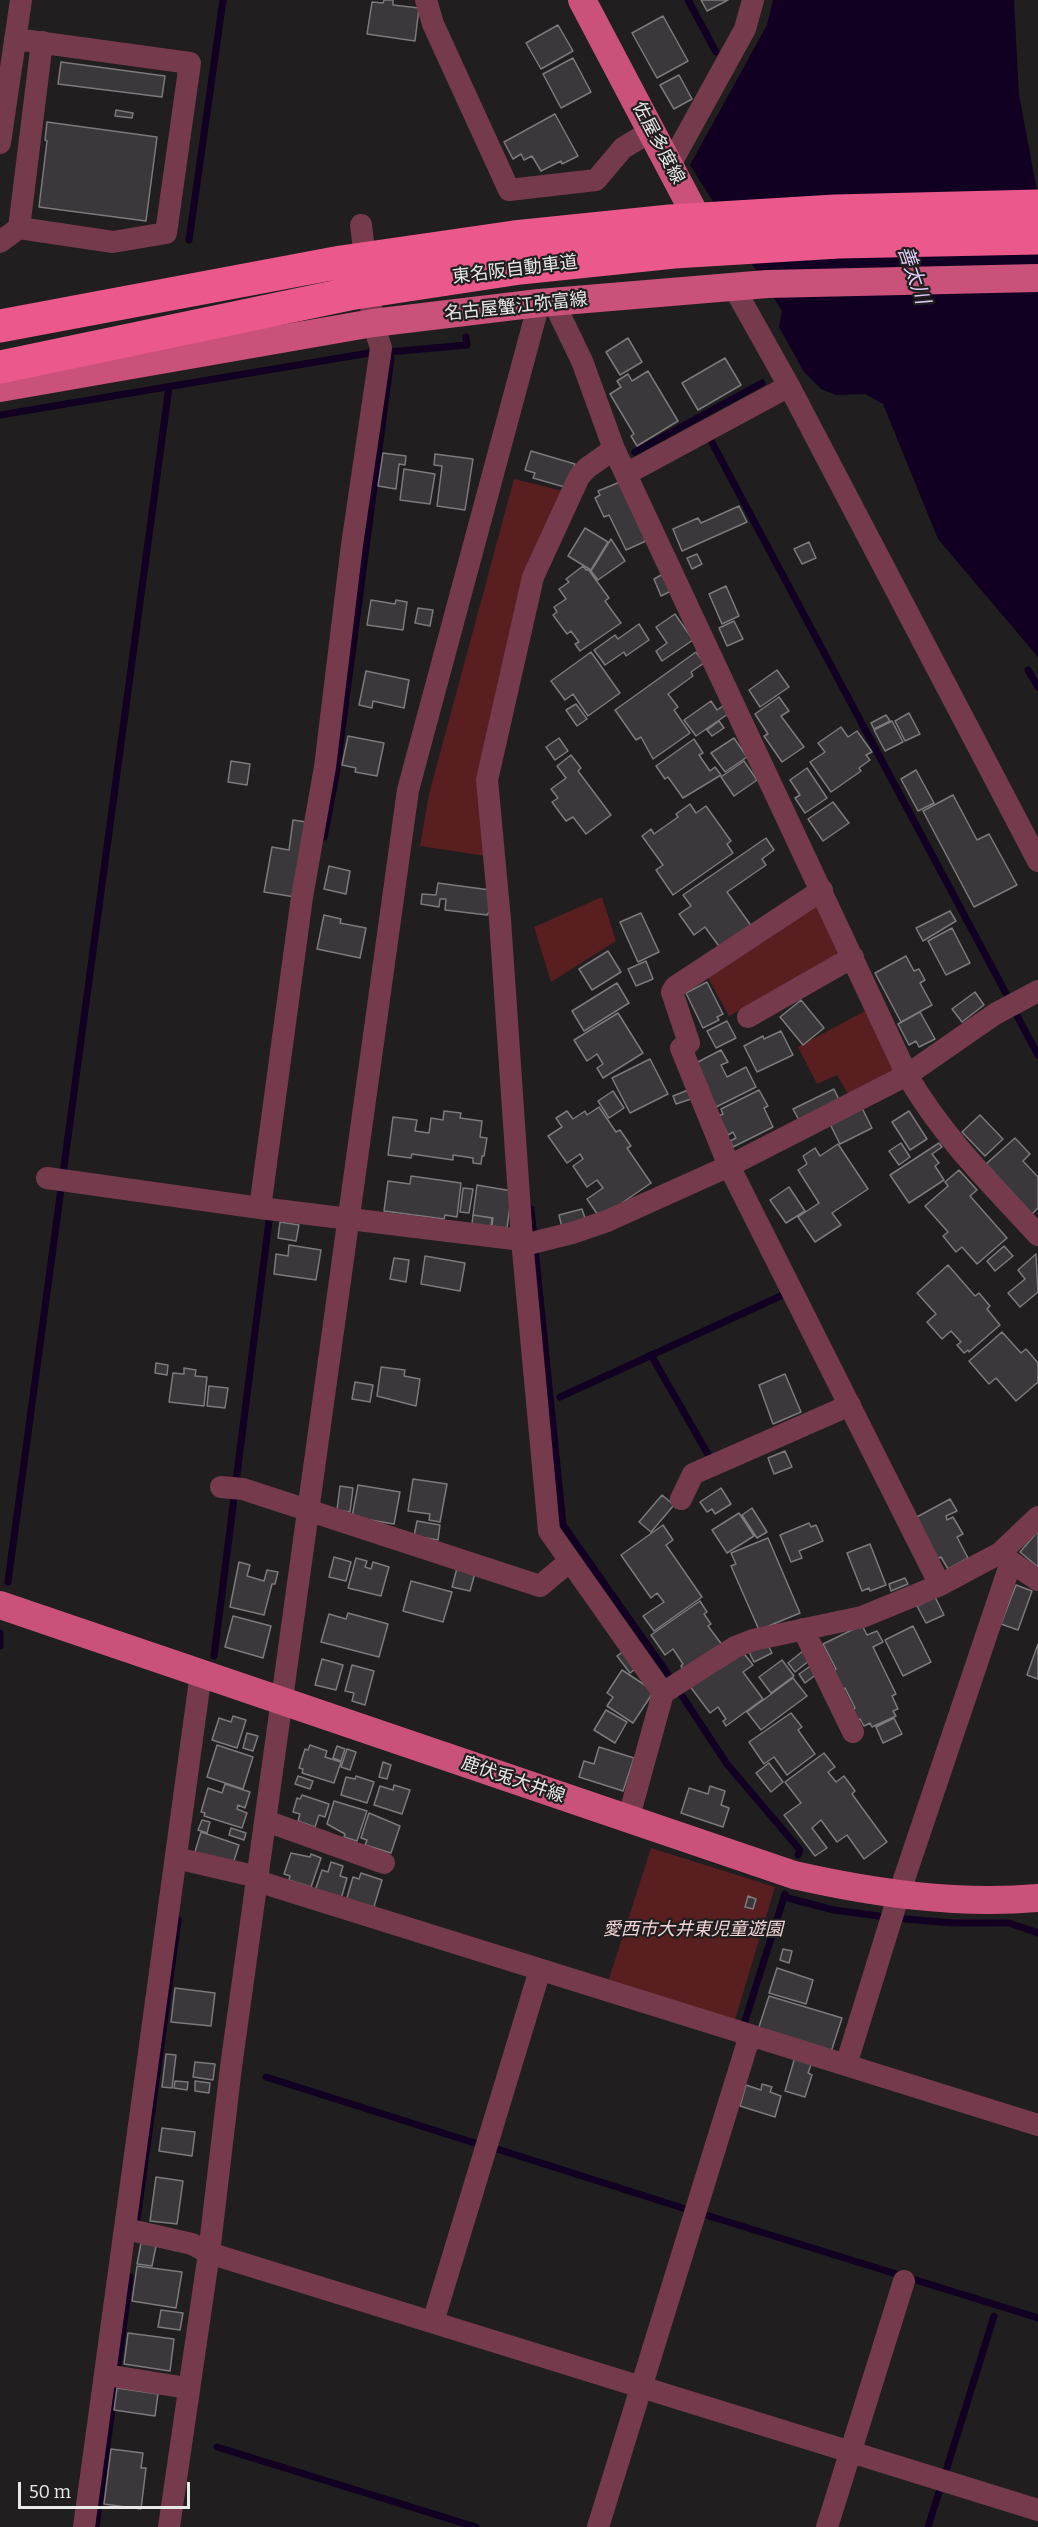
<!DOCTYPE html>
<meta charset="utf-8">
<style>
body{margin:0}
#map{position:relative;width:1038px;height:2527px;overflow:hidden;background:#201e1f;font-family:Bitter,serif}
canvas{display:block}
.scale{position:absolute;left:18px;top:2482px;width:172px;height:27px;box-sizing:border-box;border:3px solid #e9e8e9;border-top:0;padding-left:8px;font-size:18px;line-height:21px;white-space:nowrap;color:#e9e8e9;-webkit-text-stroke:4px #201e1f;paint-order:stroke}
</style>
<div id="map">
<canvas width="1038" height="2527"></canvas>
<div class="scale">50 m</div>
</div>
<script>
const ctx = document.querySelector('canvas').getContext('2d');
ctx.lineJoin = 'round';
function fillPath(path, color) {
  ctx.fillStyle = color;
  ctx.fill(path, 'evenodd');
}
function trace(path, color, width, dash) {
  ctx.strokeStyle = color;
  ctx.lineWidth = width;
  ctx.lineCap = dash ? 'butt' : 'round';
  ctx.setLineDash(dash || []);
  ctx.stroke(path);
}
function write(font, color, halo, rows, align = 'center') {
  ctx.font = font + ' Bitter,"Noto Sans JP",serif';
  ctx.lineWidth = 4.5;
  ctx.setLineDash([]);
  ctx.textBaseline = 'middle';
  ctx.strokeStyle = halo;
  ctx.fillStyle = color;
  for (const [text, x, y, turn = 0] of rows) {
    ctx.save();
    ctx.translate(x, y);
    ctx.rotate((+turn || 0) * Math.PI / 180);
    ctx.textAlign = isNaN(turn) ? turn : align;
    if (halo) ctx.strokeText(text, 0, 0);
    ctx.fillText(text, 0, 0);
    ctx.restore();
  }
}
fillPath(new Path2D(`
 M514,479l49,12 -35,87 -42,278 -66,-10 9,-52z
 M602,897l14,44 -65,41 -17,-55z
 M808,905l11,2 19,43 -4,7 -105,59 -23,-42z
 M865,1011l30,63 -44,25 -14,-24 -20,9 -19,-37z
 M651,1848l124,39 -41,136 -127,-38z`), '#591e20');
fillPath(new Path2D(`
 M773,0h241l5,95 19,101v461l-100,-118 -55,-135 -18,-10 -29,1 -15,-6 -17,-17 -25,-45 3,-16 -92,-146 77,-140z`), '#102');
trace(new Path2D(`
 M688,0l28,52
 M189,240l34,-240
 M389,352l78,-7 -1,-8
 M0,415l369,-62
 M709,437l300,562
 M635,452l127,-69
 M1028,670l10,17
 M324,837l12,-62 55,-417
 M1015,1012l23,43
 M531,1209l32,316 100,142 64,97 73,86 -2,5
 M651,1355l58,101
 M560,1397l225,-103
 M8,1582l161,-1195
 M0,1633v13
 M214,1656l56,-443
 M784,1897l50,13 45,6
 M905,1919l48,4h56l29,10
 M744,2024l41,-130
 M266,2077l215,68
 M497,2149l192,61
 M706,2215l332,103
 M136,2227l42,-307
 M217,2447l259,80
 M946,2471l48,-155
 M96,2527l34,-250
 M928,2527l12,-38`), '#102', 7);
const building = new Path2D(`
 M384,0h9v5l26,3 -4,33 -48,-7 5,-32 11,1z
 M701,0h27l-21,11z
 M663,16l25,45 -31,17 -25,-45z
 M558,25l15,26 -32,18 -15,-26z
 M573,58l18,34 -30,16 -18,-34z
 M61,62l104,14 -3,21 -104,-13z
 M679,75l13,24 -18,10 -14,-24z
 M116,110l17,3 -1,5 -17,-2z
 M555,114l23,42 -16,8 -1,-3 -20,10 -9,-15 -8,4 -3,-6 -8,5 -9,-17z
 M47,122l110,15 -11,84 -107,-14 8,-66 -2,-1z
 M628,338l14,24 -22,13 -14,-23z
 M725,358l16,27 -43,25 -16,-27z
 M648,371l30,50 -41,25 -6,-10 3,-2 -24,-40 11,-7 -4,-6 11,-7 4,7z
 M531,451l44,13 -7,24 -35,-10 2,-5 -10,-3z
 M383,453l23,3 -1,9 -6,-1 -3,25 -18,-3z
 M435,454l38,5 -8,51 -28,-4 5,-40 -8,-1z
 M404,469l31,5 -5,30 -30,-4z
 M620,482l26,59 -20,9 -17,-35 -5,2 -9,-19 5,-3 -2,-4z
 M739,506l8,16 -65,29 -9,-22 25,-11 3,5z
 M585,528l23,14 -17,28 -23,-14z
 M611,539l14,22 -27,19 -7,-9z
 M809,542l7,16 -14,6 -8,-15z
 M697,554l5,10 -10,5 -5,-11z
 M583,566l3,4 2,-1 21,29 -4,3 16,22 -41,28 -5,-7 4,-2 -8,-11 -4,3 -14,-19 4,-3 -3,-5 12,-8 -7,-10 10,-7 -3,-3z
 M663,574l8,17 -10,5 -7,-17z
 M726,586l13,30 -17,8 -13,-30z
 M371,600l24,4 1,-4 11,2 -4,28 -36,-5z
 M418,608l15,2 -3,16 -15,-3z
 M675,614l18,26 -31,21 -6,-10 11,-8 -11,-16z
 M734,621l9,18 -16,7 -8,-18z
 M639,624l10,16 -23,16 -2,-4 -19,13 -11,-15 21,-15 3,4z
 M591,652l29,41 -32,23 -15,-22 -8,6 -14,-19z
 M696,652l8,11 -13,9 2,4 -25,18 10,13 -4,3 16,23 -37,26 -12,-22 -5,3 -21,-30z
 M777,670l12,17 -29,20 -11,-17z
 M366,671l43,9 -5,28 -31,-7 -1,7 -13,-3z
 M779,697l10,14 -8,5 23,31 -22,15 -18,-26 4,-2 -13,-20z
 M711,701l6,9 6,-4 5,8 -32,22 -12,-16z
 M576,704l11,15 -10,7 -11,-16z
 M909,713l11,21 -15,7 -10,-20z
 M886,715l4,6 -16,8 -3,-6z
 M719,721l5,7 -12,8 -5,-6z
 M892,721l11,21 -18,9 -11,-21z
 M841,727l7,10 9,-6 15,21 -6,3 4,5 -11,8 2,3 -30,21 -21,-30 15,-10 -7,-9z
 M348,736l36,7 -7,33 -22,-4 1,-4 -14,-3z
 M559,738l9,13 -13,9 -9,-13z
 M734,738l13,19 -22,15 -14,-19z
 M694,739l9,14 -4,2 11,16 5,-4 6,8 -38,23 -15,-21 -3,2 -9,-13z
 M571,755l10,13 -3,3 33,44 -25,19 -13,-17 -7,4 -14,-19 6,-4 -7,-9 15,-11 -9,-12z
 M231,761l19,3 -3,21 -19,-3z
 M744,761l13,19 -23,16 -13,-19z
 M807,768l20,30 -22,15 -10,-15 5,-3 -10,-15z
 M916,770l18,33 -16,8 -17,-32z
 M953,795l24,45 12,-6 28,51 -43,22 -51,-96z
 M833,802l16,21 -26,18 -15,-22z
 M690,804l6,9 10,-7 25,35 -4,3 6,9 -60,42 -17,-25 7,-5 -21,-29 9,-7 3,5 24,-17 -2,-3z
 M293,820l13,2 -11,75 -31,-5 8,-45 17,3z
 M766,838l8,12 -12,9 4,6 -39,27 25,35 -31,22 -16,-22 -11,8 -15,-21 12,-8 -8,-11z
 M329,866l21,5 -4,23 -22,-5z
 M438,883l52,7 3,16 -6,9 -42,-5 1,-11h-6l-1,8 -18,-3 1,-10 14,1z
 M950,911l6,10 -33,20 -7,-13z
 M641,913l18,39 -21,10 -18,-40z
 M324,915l17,4 -1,4 26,5 -6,30 -43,-9z
 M952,928l18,35 -24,12 -18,-34z
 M608,951l13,21 -29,18 -13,-21z
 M906,956l8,15 5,-2 6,11 -5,3 12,22 -31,17 -26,-49z
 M646,961l7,18 -17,7 -8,-17z
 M707,982l16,32 -6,3 2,3 -16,8 -17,-35z
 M617,983l12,20 -45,28 -12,-20z
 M975,992l9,13 -22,17 -10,-13z
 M801,1000l23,28 -21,17 -23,-28z
 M920,1012l15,27 -16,8 -3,-6 -7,4 -11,-21z
 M618,1013l25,40 -40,25 -6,-10 6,-4 -6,-10 -10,7 -13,-21z
 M727,1021l9,17 -20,10 -9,-17z
 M781,1031l12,24 -36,17 -13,-26 19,-10 1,3z
 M721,1050l7,12 -7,3 6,12 19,-10 10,20 -40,20 -20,-44z
 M650,1059l18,35 -38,19 -18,-35z
 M834,1089l7,15 -40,20 -8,-15z
 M688,1090l3,9 -15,5 -3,-8z
 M759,1090l9,16 -4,2 9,19 -40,20 -3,-6 6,-3 -3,-6 -5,3 -9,-19 4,-2 -2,-5z
 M613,1091l11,17 -15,10 -11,-17z
 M599,1107l17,25 4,-2 11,16 -4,2 24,35 -51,35 -13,-19 16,-11 -6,-8 -10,7 -14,-21 10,-7 -3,-5 -13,9 -19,-27 14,-9 -6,-9 11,-7 6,8 12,-8 2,4z
 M862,1108l10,20 -32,16 -10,-20z
 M444,1111l17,2 -1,5 22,3 -2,16 7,1 -3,18h-2l-1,8 -8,-1v-5l-20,-3v5l-41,-6 -1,4 -23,-3 5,-38 24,3 -2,11 14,2 2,-15 12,2z
 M909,1111l18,28 -17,11 -18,-28z
 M980,1115l23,24 -18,17 -23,-24z
 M1015,1138l15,16 -7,7 15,16v31l-6,6 -46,-50z
 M901,1143l9,14 -11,8 -10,-14z
 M939,1143l3,4 -10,7 7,9 -4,3 9,14 -35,23 -19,-28z
 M838,1144l30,45 -36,24 9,12 -26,17 -17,-25 21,-14 -21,-33 9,-6 -4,-8 12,-8 5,8z
 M959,1170l18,20 -7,6 37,42 -30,26 -15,-17 -6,5 -13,-16 5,-4 -23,-26 23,-20 -3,-4z
 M411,1176l50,7 -4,34 -12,-2 -1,4 -60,-8 4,-30 22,3z
 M477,1185l35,6 -5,37 -15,-2 1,-8 -20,-3z
 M789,1187l16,24 -19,12 -16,-23z
 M463,1188l10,1 -4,24 -9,-1z
 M582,1209l4,12 -24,7 -3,-13z
 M473,1215l19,3 -1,9 -19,-3z
 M280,1222l19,3 -3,16 -18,-3z
 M289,1245l32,5 -5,30 -42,-6 2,-20 12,2z
 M1004,1246l9,10 -18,15 -8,-10z
 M1036,1254l2,38 -18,15 -12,-14 17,-14 -7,-9z
 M425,1256l40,7 -5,28 -39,-7z
 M394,1258l15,2 -3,22 -16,-3z
 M948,1265l27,31 4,-3 11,13 -3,3 13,16 -31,27 -1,-2 -4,3 -7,-8 4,-3 -10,-11 -9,8 -15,-17 9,-8 -19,-21z
 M1002,1332l19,21 5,-4 12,14v19l-22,19 -20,-23 -7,6 -20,-23z
 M156,1363l12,2 -1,10 -12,-2z
 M381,1367l24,3 -1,6 16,3 -4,27 -39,-10z
 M184,1368l12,2 -1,6 12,1 -3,29 -35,-4 4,-29 11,1z
 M785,1374l16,38 -28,12 -14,-39z
 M355,1382l18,3 -3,17 -18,-3z
 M209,1386l19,2 -3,20 -18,-2z
 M785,1451l7,16 -18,7 -6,-16z
 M413,1479l34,5 -7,38 -11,-2 1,-6 -22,-3z
 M358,1485l42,7 -6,32 -42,-7z
 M340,1486l13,2 -3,24 -13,-2z
 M721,1488l10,16 -16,10 -3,-5 -5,3 -7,-10z
 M662,1495l12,10 -23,27 -12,-10z
 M950,1499l7,12 -11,5 1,4 6,-3 10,17 -6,3 11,21 -20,11 -7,-12 -4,2 -22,-41z
 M752,1508l15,24 -10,6 -15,-23z
 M739,1513l15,23 -27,17 -15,-23z
 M417,1521l23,4 -2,15 -24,-4z
 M809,1523l2,4 5,-2 7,16 -24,10 3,7 -11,4 -11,-27z
 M663,1525l10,15 -7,5 36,52 -48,34 -11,-15 21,-14 -7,-9 -6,5 -30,-43z
 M1038,1531v36l-18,-15z
 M768,1538l32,75 -41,17 -28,-64 5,-2 -5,-11z
 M870,1544l16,41 -16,6 -1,-3 -7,3 -15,-38z
 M334,1557l17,5 -5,19 -17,-4z
 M356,1558l11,3 -2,6 6,2 2,-7 16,5 -8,29 -33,-8z
 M239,1562l11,3 -3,11 17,5 3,-11 11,2 -3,12h-3l-8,31 -34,-8z
 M457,1568l18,5 -5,18 -18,-4z
 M905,1578l3,6 -17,7 -2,-7z
 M411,1581l41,11 -9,30 -40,-11z
 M1016,1585l16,6 -14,39 -17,-6z
 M935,1597l9,18 -18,8 -9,-17z
 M700,1601l7,11 -3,2 7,10 -3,2 15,20 -38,26 -4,-6 2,-2 -10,-15 -8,6 -14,-20z
 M348,1613l40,11 -9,33 -58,-15 8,-28 17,5z
 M233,1616l38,10 -8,32 -38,-11z
 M862,1625l5,10 10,-4 6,11 -10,5 23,47 -4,2 6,13 -5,2 3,5 -24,11 -2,-4 -6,3 -4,-7 -5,2 -5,-10 5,-3 -10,-20 -5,3 -9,-19 5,-3 -13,-25z
 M913,1626l18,36 -28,14 -18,-36z
 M767,1643l5,10 -18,9 -5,-10z
 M1038,1644v35l-11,-4z
 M625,1650l13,17 -8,6 -13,-17z
 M742,1651l11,14 -10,7 20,27 -37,27 -3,-5 3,-2 -8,-12 -8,6 -21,-28z
 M803,1651l7,9 -15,12 -7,-9z
 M322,1659l21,6 -7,25 -21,-5z
 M782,1660l12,16 -23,17 -12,-16z
 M352,1665l22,6 -9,34 -13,-4 2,-8 -9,-2z
 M812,1665l6,8 -13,10 -6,-9z
 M622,1670l32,21 -21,32 -26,-17 6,-9 -6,-4z
 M793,1678l14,18 -46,34 -14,-18z
 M606,1710l21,12 -12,21 -21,-13z
 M791,1713l11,14 -4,3 17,24 -28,21 -13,-18 -10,7 -15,-22z
 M233,1716l13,4 -9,28 -25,-8 7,-22 12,4z
 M894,1718l8,16 -19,9 -7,-16z
 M247,1733l11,3 -5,15 -10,-3z
 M217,1745l36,12 -10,32 -36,-12z
 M310,1745l17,6 -2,6 16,5 -7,21 -32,-10 1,-4 -4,-1 6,-19 3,1z
 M337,1746l8,3 -4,12 -8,-3z
 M599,1747l35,11 -11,33 -44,-14 5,-16 10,3z
 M347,1749l9,3 -6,18 -9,-3z
 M824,1753l11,14 -7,5 8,10 8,-6 11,15 -3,3 35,48 -23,17 -17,-24 -10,7 -16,-22 -9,8 15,20 -12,8 -31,-41 17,-12 -16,-21z
 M383,1762l8,3 -4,14 -8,-2z
 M769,1763l14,19 -12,10 -15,-19z
 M298,1776l15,5 -3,8 -15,-5z
 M356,1776l18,6 -7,21 -26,-8 5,-18 9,2z
 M225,1784l25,8 -5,16 -7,-3 -1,4 10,4 -5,15 -38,-12 1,-3 -4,-1 7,-24 14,5z
 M394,1785l16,5 -8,24 -28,-9 6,-19 13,4z
 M710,1786l15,5 -4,14 8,3 -6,19 -42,-14 8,-25 19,6z
 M302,1795l27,9 -4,13 -6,-2 -4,12 -17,-6 2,-7 -7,-2 4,-14 3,1z
 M334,1801l33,10 -10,30 -13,-4 1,-3 -18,-10z
 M369,1813l31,13 -9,27 -26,-8 2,-5 -6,-2z
 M202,1820l8,2 -3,11 -9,-3z
 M231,1828l15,5 -2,7 -15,-5z
 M201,1832l38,13 -7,22 -38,-12z
 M291,1853l19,4 1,-3 10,4 -10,29 -22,-7 1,-4 -6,-2z
 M331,1862l12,4 -3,10 7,2 -6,21 -26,-8 7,-21 6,2z
 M361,1873l21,7 -9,30 -27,-9 7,-24 6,2z
 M748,1896l8,3 -3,10 -8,-2z
 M783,1949l9,2 -3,12 -9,-3z
 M777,1968l36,12 -7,24 -37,-11z
 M175,1988l40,5 -4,33 -40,-4z
 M769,1996l73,22 -11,34 -73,-22z
 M166,2054l10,1 -4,33 -10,-1z
 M795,2057l17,5 -4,11 4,2 -7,22 -20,-6z
 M195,2062l20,2 -2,16 -20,-3z
 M175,2081l13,1 -1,8 -13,-2z
 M195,2081l15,2 -1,10 -14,-2z
 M762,2084l10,3 -2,5 11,4 -6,21 -35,-11 6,-21 15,5z
 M162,2128l33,4 -3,24 -33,-5z
 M156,2177l27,4 -6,43 -27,-3z
 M141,2243l15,3 -4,20 -15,-2z
 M137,2266l45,6 -6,36 -44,-7z
 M161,2310l22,3 -3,17 -22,-3z
 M128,2333l46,6 -4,32 -46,-7z
 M117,2388l41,6 -3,22 -41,-6z
 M111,2449l32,4 -2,15h5l-5,41 -37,-5z`);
fillPath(building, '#3a383a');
trace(building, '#7c7a7c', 1.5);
trace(new Path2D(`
 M426,0l7,24 76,166 87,-10 27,-32 28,-17
 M0,143l21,-143
 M670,165l75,-136 8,-29
 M19,228l23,-186
 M0,242l19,-14 94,14 53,-9 24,-170 -175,-24
 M733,286l56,100 249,475
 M553,301l29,60 32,88 293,626c36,62 83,108 131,160
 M614,449l-27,19 -8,9 -46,100 -46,203 13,140 22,320 27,291 114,162
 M626,474l163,-88
 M822,890l-147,97 -3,5 17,51 -8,5 48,118 211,419
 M748,1017l105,-60
 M47,1178l213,30 262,32 6,4 44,-11 35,-12 122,-55 178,-91 88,-61 43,-23
 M260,1208l42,-311 23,-130 27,-222 29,-197 -8,-25 -12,-98
 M221,1487l22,2 297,97 30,-25
 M681,1499l12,-25 157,-69
 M1011,1562l27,18
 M803,1629l50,103
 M628,1820l35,-127 72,-46 18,-7 109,-23 78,-32 60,-32 38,-36
 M266,1821l118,42
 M176,1858l82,19
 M257,1881l781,244
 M846,2065l53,-171 112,-332 -11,-9
 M126,2229l66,15 17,9 829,257
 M433,2322l107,-352
 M106,2375l81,13
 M84,2527l117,-854
 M169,2527l40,-274 22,-186 177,-1277 131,-487
 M598,2527l152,-492
 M827,2527l77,-246`), '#753b4d', 22);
trace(new Path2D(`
 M582,0l125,237
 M0,388l373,-65 166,-20 228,-19 271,-6
 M0,1605l794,270c80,18 162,30 244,23`), '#ca517a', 28);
trace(new Path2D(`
 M0,326l341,-64 173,-25 156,-16 165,-10 203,-5
 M0,367l349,-73 171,-26 154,-16 165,-10 199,-4`), '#eb588b', 33);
write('18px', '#e9e8e9', '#201e1f', [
 ["佐屋多度線",658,143,62],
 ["東名阪自動車道",515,270,-7],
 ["名古屋蟹江弥富線",516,307,-6],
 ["鹿伏兎大井線",513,1780,19]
]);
write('italic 18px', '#f2d6d5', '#201e1f', [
 ["愛西市大井東児童遊園",693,1930]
]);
write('italic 20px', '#ddcbf6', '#201e1f', [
 ["善太川",913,275,71]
]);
</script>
